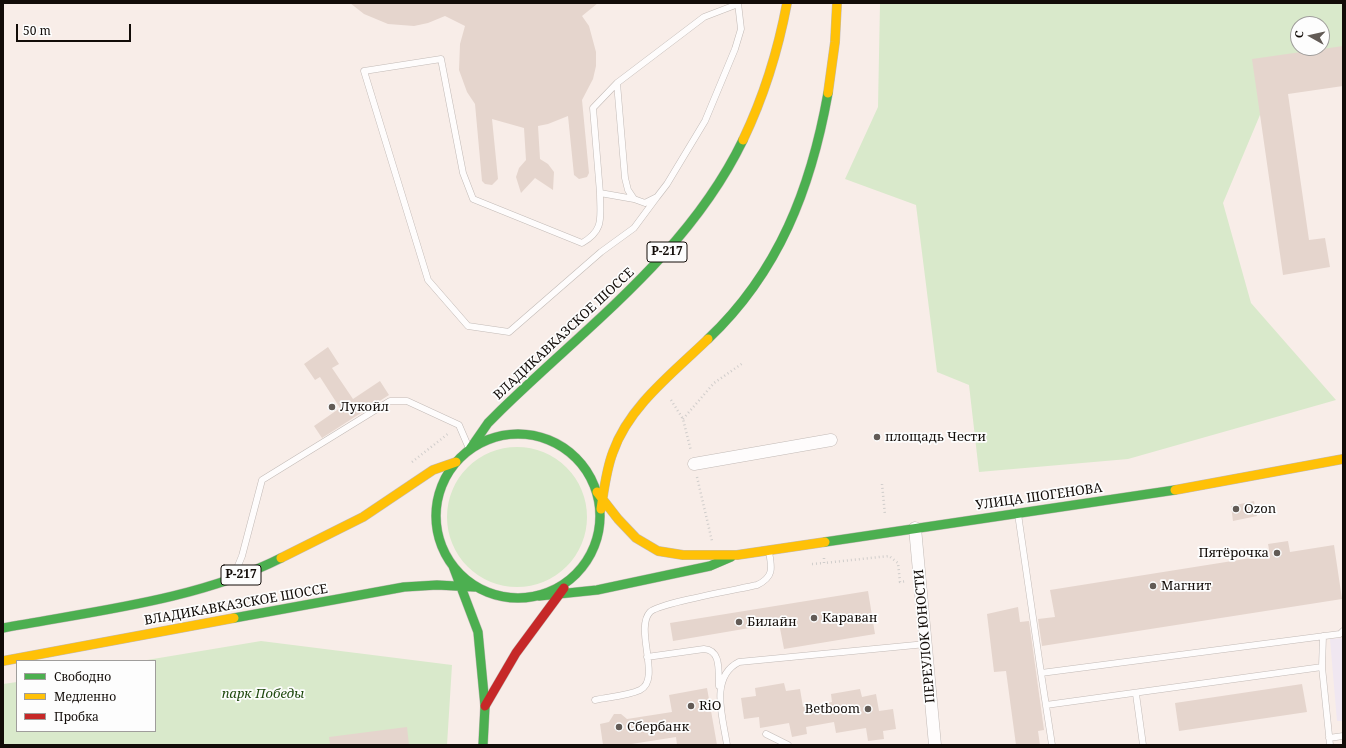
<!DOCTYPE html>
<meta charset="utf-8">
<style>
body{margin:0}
#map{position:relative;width:1346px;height:748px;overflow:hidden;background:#f8ede8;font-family:"Noto Serif",serif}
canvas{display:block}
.frame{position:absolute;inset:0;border:4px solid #120c08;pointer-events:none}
.legend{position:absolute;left:16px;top:660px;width:140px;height:72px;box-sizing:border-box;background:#fdfdfd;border:1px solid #9f9d9b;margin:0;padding:5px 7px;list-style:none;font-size:12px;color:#120c08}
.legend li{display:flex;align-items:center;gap:8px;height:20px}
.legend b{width:20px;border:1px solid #9f9d9b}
.north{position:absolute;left:1290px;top:16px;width:40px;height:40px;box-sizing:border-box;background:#fdfdfd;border:1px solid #9f9d9b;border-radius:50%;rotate:278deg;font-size:11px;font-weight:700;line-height:16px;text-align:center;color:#120c08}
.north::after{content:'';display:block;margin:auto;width:14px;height:18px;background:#625b56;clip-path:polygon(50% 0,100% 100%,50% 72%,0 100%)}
.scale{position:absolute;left:16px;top:24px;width:115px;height:18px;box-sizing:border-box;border:2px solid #120c08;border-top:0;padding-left:5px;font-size:12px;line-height:14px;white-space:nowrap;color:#120c08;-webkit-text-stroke:3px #fdfdfd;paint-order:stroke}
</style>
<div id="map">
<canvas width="1346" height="748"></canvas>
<div class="frame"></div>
<ul class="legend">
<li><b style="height:5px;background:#4caf50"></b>Свободно</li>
<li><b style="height:5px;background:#ffc107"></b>Медленно</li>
<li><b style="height:5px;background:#c62828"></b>Пробка</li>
</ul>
<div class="north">С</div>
<div class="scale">50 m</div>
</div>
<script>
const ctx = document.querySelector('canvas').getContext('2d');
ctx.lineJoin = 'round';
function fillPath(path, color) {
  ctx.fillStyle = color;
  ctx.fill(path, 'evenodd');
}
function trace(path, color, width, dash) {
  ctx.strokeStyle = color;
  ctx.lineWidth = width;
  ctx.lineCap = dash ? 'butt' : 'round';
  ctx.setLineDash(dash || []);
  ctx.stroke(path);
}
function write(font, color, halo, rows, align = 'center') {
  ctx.font = font + ' "Noto Serif",serif';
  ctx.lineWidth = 3.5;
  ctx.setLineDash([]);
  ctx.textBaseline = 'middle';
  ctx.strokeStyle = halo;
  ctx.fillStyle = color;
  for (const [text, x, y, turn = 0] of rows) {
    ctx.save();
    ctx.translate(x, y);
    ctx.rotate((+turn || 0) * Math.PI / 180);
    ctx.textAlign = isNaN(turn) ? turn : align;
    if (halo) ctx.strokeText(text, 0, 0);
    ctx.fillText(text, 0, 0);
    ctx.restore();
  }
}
fillPath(new Path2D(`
 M1343,638v83h-6l-7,-82z`), '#f0e7f1');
fillPath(new Path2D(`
 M880,3h463v50l-78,50 -42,100 28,100 85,97 -208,59 -149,13 -10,-87 -32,-13 -21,-167 -71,-26 33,-72zM1298,24h24v24h-24z
 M447 517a70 70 0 1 1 140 0a70 70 0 1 1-140 0Z
 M261,641l191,24 -5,80h-444v-61l14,-2v49h138v-70h-14z`), '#d9e9cb');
fillPath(new Path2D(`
 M350,3h248l-16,13 7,10 7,26v14l-3,13 -11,21 7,73 -2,4 -8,2 -5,-4 -6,-59 -20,8 -10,2 2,33 8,5 6,8 -1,18 -18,-12 -14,15 -5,-16 3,-9 7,-8 -2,-32 -32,-9 6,60 -6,6 -7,-1 -3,-3 -7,-77 -8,-12 -8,-22 1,-26 5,-18 -20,-10 -17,7 -14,3 -26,-2 -24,-10z
 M1343,46v40l-55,8 21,146 16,-2 5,29 -47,8 -31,-216z
 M328,347l11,17 -7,4 21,31 27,-18 9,14 -67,43 -8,-12 26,-18 -20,-31 -5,3 -11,-16z
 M1254,501l3,15 -24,5 -2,-15z
 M1288,541l2,11 44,-7 8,54 -300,47 -4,-27 17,-2 -5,-27 220,-35 -2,-11z
 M868,591l7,43 -91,15 -5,-26 -106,18 -3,-18z
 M1018,607l2,15 9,-1 15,109 -6,1 2,14h-24l-10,-74 -12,1 -7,-58z
 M784,683l2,8 14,-2 3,18 29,-5 -1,-8 29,-5 2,8 14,-3 3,17 14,-2 3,20 -13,2 1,8 -16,2 -2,-13 -30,5 -2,-11 -28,5 1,7 -15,3 -3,-14 -29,5 -1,-11 -15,2 -3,-21 15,-2 -1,-8z
 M1302,684l5,28 -128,19 -4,-28z
 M707,688l10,57h-40l-1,-8 -51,8h-22l-3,-21 9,-2 5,-8h7l6,5 45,-7 -3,-17z
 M407,727l2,18h-79l-1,-8z`), '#e5d5cd');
const lane = new Path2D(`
 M738,4l-34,13 -87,66 8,95 3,12 6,9 11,4 12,-6 10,-13 38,-63 30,-72 6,-20 -3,-26
 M617,83l-24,25 7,85 34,6
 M600,193c0,24 5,37 -18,50l-109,-44 -10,-26 -22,-114 -77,12 64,209 40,46 41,6 92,-80 33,-24 23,-31
 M1018,514l23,159 299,-39 3,-3
 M235,573l7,-17 20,-76 128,-79h17l52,24 9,21
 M647,657l57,-8c18,1 14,24 15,37
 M1322,667l8,78
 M1041,673l11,72
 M1136,694l7,51
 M595,700c14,-3 32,-4 45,-10 22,-10 -6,-61 10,-78 9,-9 90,-23 107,-27 17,-8 15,-17 12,-33
 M1046,705l276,-38 1,-31
 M766,734l22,11
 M1329,738l14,-2
 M727,745c-4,-27 -18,-68 12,-83l187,-18`);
const street = new Path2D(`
 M694,464l137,-24
 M915,528l20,217`);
const fast = new Path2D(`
 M708,339c71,-67 103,-151 120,-246
 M436 516a82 82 0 1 1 164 0a82 82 0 1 1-164 0Z
 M470,449l18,-26 13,-13c87,-85 188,-158 242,-270
 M825,542l350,-52
 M453,566l25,66 7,74 -2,39
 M539,596l58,-6 113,-24 21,-9
 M234,618l170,-31 33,-2 38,2
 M3,628c91,-17 195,-28 278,-70`);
const slow = new Path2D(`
 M828,93l7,-51 2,-39
 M743,140c21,-44 35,-89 44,-137
 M1175,490l168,-31
 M597,492l21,27 18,19 22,13 25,4h54l88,-13
 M601,509c3,-19 5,-39 12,-57 16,-46 61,-80 95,-113
 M281,558l82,-41 70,-47 23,-8
 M3,661l231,-43`);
const jam = new Path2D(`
 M485,706l31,-53 48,-65`);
trace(lane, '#c2bab6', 7);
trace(street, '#c2bab6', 13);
trace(fast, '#c2bab6', 10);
trace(slow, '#c2bab6', 10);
trace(jam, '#c2bab6', 10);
trace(new Path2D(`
 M671,400l12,19 8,32
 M683,419l31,-36 29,-20
 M412,462l37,-29
 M697,477l15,64
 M882,484l3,31
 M824,558v5l65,-7 9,7 2,19 7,-1
 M812,564l12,-1`), '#d0cdcb', 2.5, [1, 3]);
trace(lane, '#fefcfc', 6);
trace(street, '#fefcfc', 12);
trace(fast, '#4caf50', 9);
trace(slow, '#ffc107', 9);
trace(jam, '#c62828', 9);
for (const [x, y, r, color] of [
 [332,407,4,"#625b56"],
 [877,437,4,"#625b56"],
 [1236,509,4,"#625b56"],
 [1277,553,4,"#625b56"],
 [1153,586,4,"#625b56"],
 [814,618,4,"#625b56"],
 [739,622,4,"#625b56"],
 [691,706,4,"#625b56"],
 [868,709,4,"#625b56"],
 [619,727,4,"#625b56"]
]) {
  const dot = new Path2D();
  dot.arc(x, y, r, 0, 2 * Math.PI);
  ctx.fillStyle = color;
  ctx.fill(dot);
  trace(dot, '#fdfdfd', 1.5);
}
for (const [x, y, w] of [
 [667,252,40],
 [241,575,40]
]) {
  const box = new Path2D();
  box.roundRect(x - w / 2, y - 10, w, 20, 3);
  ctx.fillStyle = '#fdfdfd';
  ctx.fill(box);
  trace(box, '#120c08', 1);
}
write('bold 12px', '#120c08', null, [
 ["Р-217",667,252],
 ["Р-217",241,575]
]);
write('13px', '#120c08', '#fdfdfd', [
 ["ВЛАДИКАВКАЗСКОЕ ШОССЕ",564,334,-43],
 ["УЛИЦА ШОГЕНОВА",1039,497,-8],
 ["ВЛАДИКАВКАЗСКОЕ ШОССЕ",236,605,-10],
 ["ПЕРЕУЛОК ЮНОСТИ",925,636,-95]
]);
write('13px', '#120c08', '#fdfdfd', [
 ["Лукойл",340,407],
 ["площадь Чести",885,437],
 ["Ozon",1244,509],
 ["Пятёрочка",1269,553,"right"],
 ["Магнит",1161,586],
 ["Караван",822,618],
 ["Билайн",747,622],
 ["RiO",699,706],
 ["Betboom",860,709,"right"],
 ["Сбербанк",627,727]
], 'left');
write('italic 13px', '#1f490e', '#fdfdfd', [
 ["парк Победы",263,694]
]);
</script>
